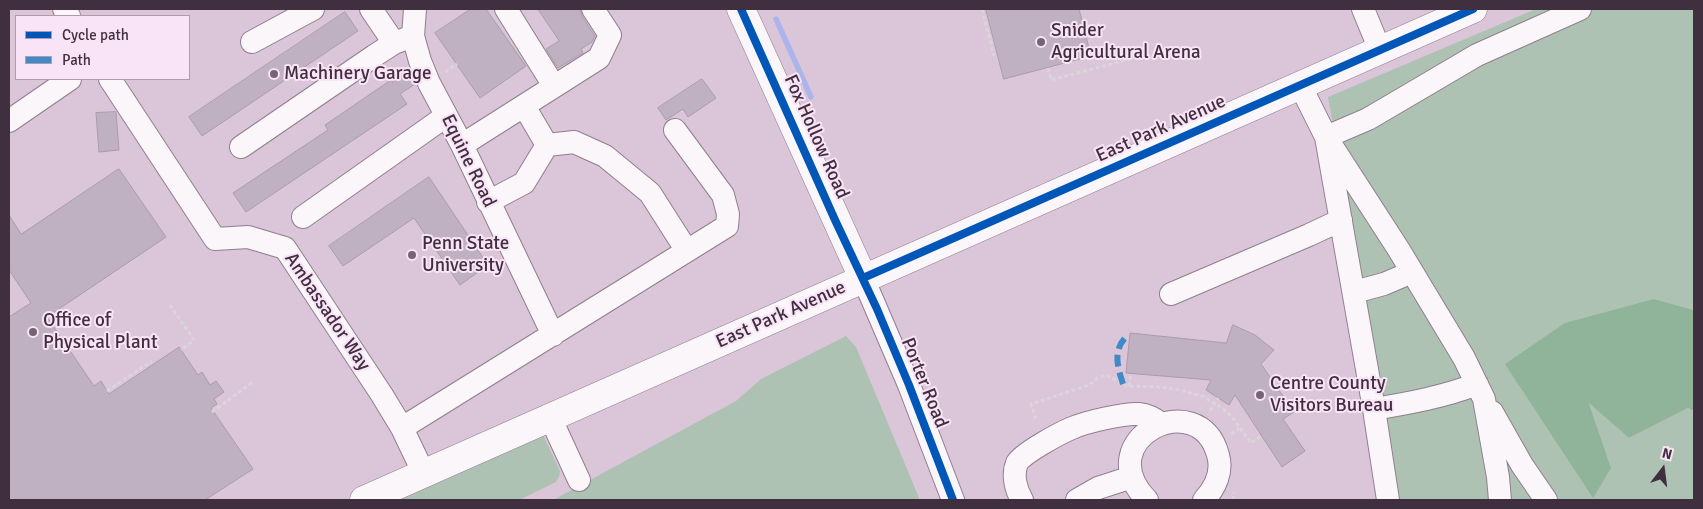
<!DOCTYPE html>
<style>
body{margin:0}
#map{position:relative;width:1703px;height:509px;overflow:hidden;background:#dbc5d9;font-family:Signika,sans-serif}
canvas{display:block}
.frame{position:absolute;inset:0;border:10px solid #402f3e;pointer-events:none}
.legend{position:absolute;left:15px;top:15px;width:175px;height:65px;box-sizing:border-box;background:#f9e3f7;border:1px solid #af9bad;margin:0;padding:6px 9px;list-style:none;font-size:15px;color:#402f3e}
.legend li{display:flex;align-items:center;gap:10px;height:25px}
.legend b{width:25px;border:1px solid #af9bad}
.north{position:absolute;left:1638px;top:444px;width:50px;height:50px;-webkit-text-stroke:4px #f9e3f7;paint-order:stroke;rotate:15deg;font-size:14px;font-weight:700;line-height:20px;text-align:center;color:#402f3e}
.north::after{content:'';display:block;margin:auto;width:18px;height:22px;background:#402f3e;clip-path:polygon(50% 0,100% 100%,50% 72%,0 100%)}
</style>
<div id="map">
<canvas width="1703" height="509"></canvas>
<div class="frame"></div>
<ul class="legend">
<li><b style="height:6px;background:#0057b8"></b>Cycle path</li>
<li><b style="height:6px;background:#3f8ac7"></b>Path</li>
</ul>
<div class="north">N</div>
</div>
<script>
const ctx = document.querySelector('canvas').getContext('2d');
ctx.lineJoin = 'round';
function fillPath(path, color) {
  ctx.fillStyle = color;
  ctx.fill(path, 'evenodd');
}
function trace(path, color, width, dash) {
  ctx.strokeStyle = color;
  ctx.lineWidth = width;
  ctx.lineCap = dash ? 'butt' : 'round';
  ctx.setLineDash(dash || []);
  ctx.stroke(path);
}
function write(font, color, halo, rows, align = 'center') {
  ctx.font = font + ' Signika,sans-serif';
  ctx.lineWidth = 4;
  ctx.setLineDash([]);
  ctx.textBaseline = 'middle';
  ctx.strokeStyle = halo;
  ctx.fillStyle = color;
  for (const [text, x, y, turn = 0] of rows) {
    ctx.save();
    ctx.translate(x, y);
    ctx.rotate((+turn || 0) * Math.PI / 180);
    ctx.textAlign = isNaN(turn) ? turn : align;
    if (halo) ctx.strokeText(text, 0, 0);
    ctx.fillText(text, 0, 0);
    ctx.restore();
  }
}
fillPath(new Path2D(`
 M1536,9h158v301l-40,-11 -148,65 105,104 -22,-66 40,36 59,-30 6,3v89h-302l-41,-277 -23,-126z
 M846,336l10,11 64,153h-367l183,-99 25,-22z
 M543,435l17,36 -1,6 -3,5 -37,18h-123z`), '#aec2b3');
fillPath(new Path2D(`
 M1654,299l40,11v101l-6,-3 -59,30 -40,-35 22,65 -18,30 -88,-134 60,-41z`), '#8fb49a');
trace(new Path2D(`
 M776,19l35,78`), '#acb5eb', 5.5);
const building = new Path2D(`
 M471,9h15l40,57 -46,32 -45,-65z
 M538,9h42l2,7 13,20 -3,6 -11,7 2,4 -25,15 -12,-19 13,-8z
 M986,9h93l12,47 -87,23z
 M345,12l13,19 -156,105 -13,-19z
 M407,72l8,12 -15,10 7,10 -161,108 -13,-19 95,-63 -3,-5 66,-45 1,2z
 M702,79l14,19 -28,19 -5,-8 -17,11 -8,-12z
 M116,112l3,38 -20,2 -3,-39z
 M119,169l47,68 -119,80 47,69 7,-5 8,13 70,-47 19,28 4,-3 8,13 6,-4 8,11 -10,7 3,5 -6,4 42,61 -48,31h-196v-183l22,-14 -22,-33v-55l12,19z
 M429,177l59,88 -28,20 -46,-67 -71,48 -14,-20z
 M1233,325l22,10 19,15 -13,14 33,48 -11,7 22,32 -23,16 -47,-72 -6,10 -23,-15 5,-10 -85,-7 4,-40 96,10z`);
fillPath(building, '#bfb0c2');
trace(building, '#aa9cac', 1);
const minor = new Path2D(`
 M64,9l5,7
 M371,9l23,34
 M415,9l-2,27 7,25 9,22 33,62 91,190
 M506,9l48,77
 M1363,9l17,41
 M252,42l61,-33
 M110,79l105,160 33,-2 37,11 97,147 20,33 22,46
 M1300,85l26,52 73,113 65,108 20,41 14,78 2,23
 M524,106l23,39
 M9,121l61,-42
 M462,145l137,-87 11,-23 -17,-26
 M241,147l133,-91 20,-13 19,-7
 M488,202l36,-19 23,-38 27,-3 31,14 45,37 37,58
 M303,217l143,-101
 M863,278l46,107 44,115
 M1354,292l30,-8 28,-12
 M1171,294l138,-59 32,-15
 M1374,409c36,-6 69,-12 103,-25
 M1492,412l30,53 24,35
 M550,417l29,63
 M402,428l325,-202 1,-12 -5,-19 -48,-65
 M1022,500c-6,-10 -10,-25 -5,-37 6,-10 43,-30 55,-35 14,-6 52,-15 67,-14 9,1 14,4 21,9
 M1077,500l21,-12 34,-11
 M1147,500c-59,-61 52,-116 71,-45 5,17 -3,33 -14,45
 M1388,500l-14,-91 -48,-272 42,-18 109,-64 103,-46`);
const major = new Path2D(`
 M741,9l122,269
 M364,500l1109,-491`);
trace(minor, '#907f8e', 24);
trace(major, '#907f8e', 29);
trace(new Path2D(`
 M982,9l12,47
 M1084,28l17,-5
 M1048,68l3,12 87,-23
 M445,72l12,-8
 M170,305l24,35 -13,10
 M1129,386l2,-12
 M107,391l45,-30
 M1210,411l8,-13
 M212,412l41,-30
 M1036,419l-5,-15 58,-19 9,-7 8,-3 21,11 34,1 18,3 23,6 23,14 7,7 19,26 10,-7
 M1231,434l9,-6
 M1233,500l1,-8`), '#dbd4db', 3, [4, 2.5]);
trace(minor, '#faf6f9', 22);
trace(major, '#faf6f9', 28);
trace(new Path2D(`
 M1123,384c-5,-16 -11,-33 3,-47h4`), '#3f8ac7', 6, [12, 6]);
trace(new Path2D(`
 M741,9l94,211 42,89 32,76 44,115
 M863,278l610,-269`), '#0057b8', 8);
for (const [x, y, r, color] of [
 [1041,42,5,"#766474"],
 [274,74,5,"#766474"],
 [412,255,5,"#766474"],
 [33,332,5,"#766474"],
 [1260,395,5,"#766474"]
]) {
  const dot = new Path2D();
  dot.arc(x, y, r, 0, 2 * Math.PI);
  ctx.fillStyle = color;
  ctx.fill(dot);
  trace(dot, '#f9e3f7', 2);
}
write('19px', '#402f3e', '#f9e3f7', [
 ["Snider",1051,31],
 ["Agricultural Arena",1051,53],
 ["Machinery Garage",284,74],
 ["Penn State",422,244],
 ["University",422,266],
 ["Office of",43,321],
 ["Physical Plant",43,343],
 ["Centre County",1270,384],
 ["Visitors Bureau",1270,406]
], 'left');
write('19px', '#402f3e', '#f9e3f7', [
 ["East Park Avenue",1161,129,-24],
 ["Fox Hollow Road",816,137,66],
 ["Equine Road",468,161,64],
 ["Ambassador Way",327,312,56],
 ["East Park Avenue",781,315,-24],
 ["Porter Road",924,383,68]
]);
</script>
